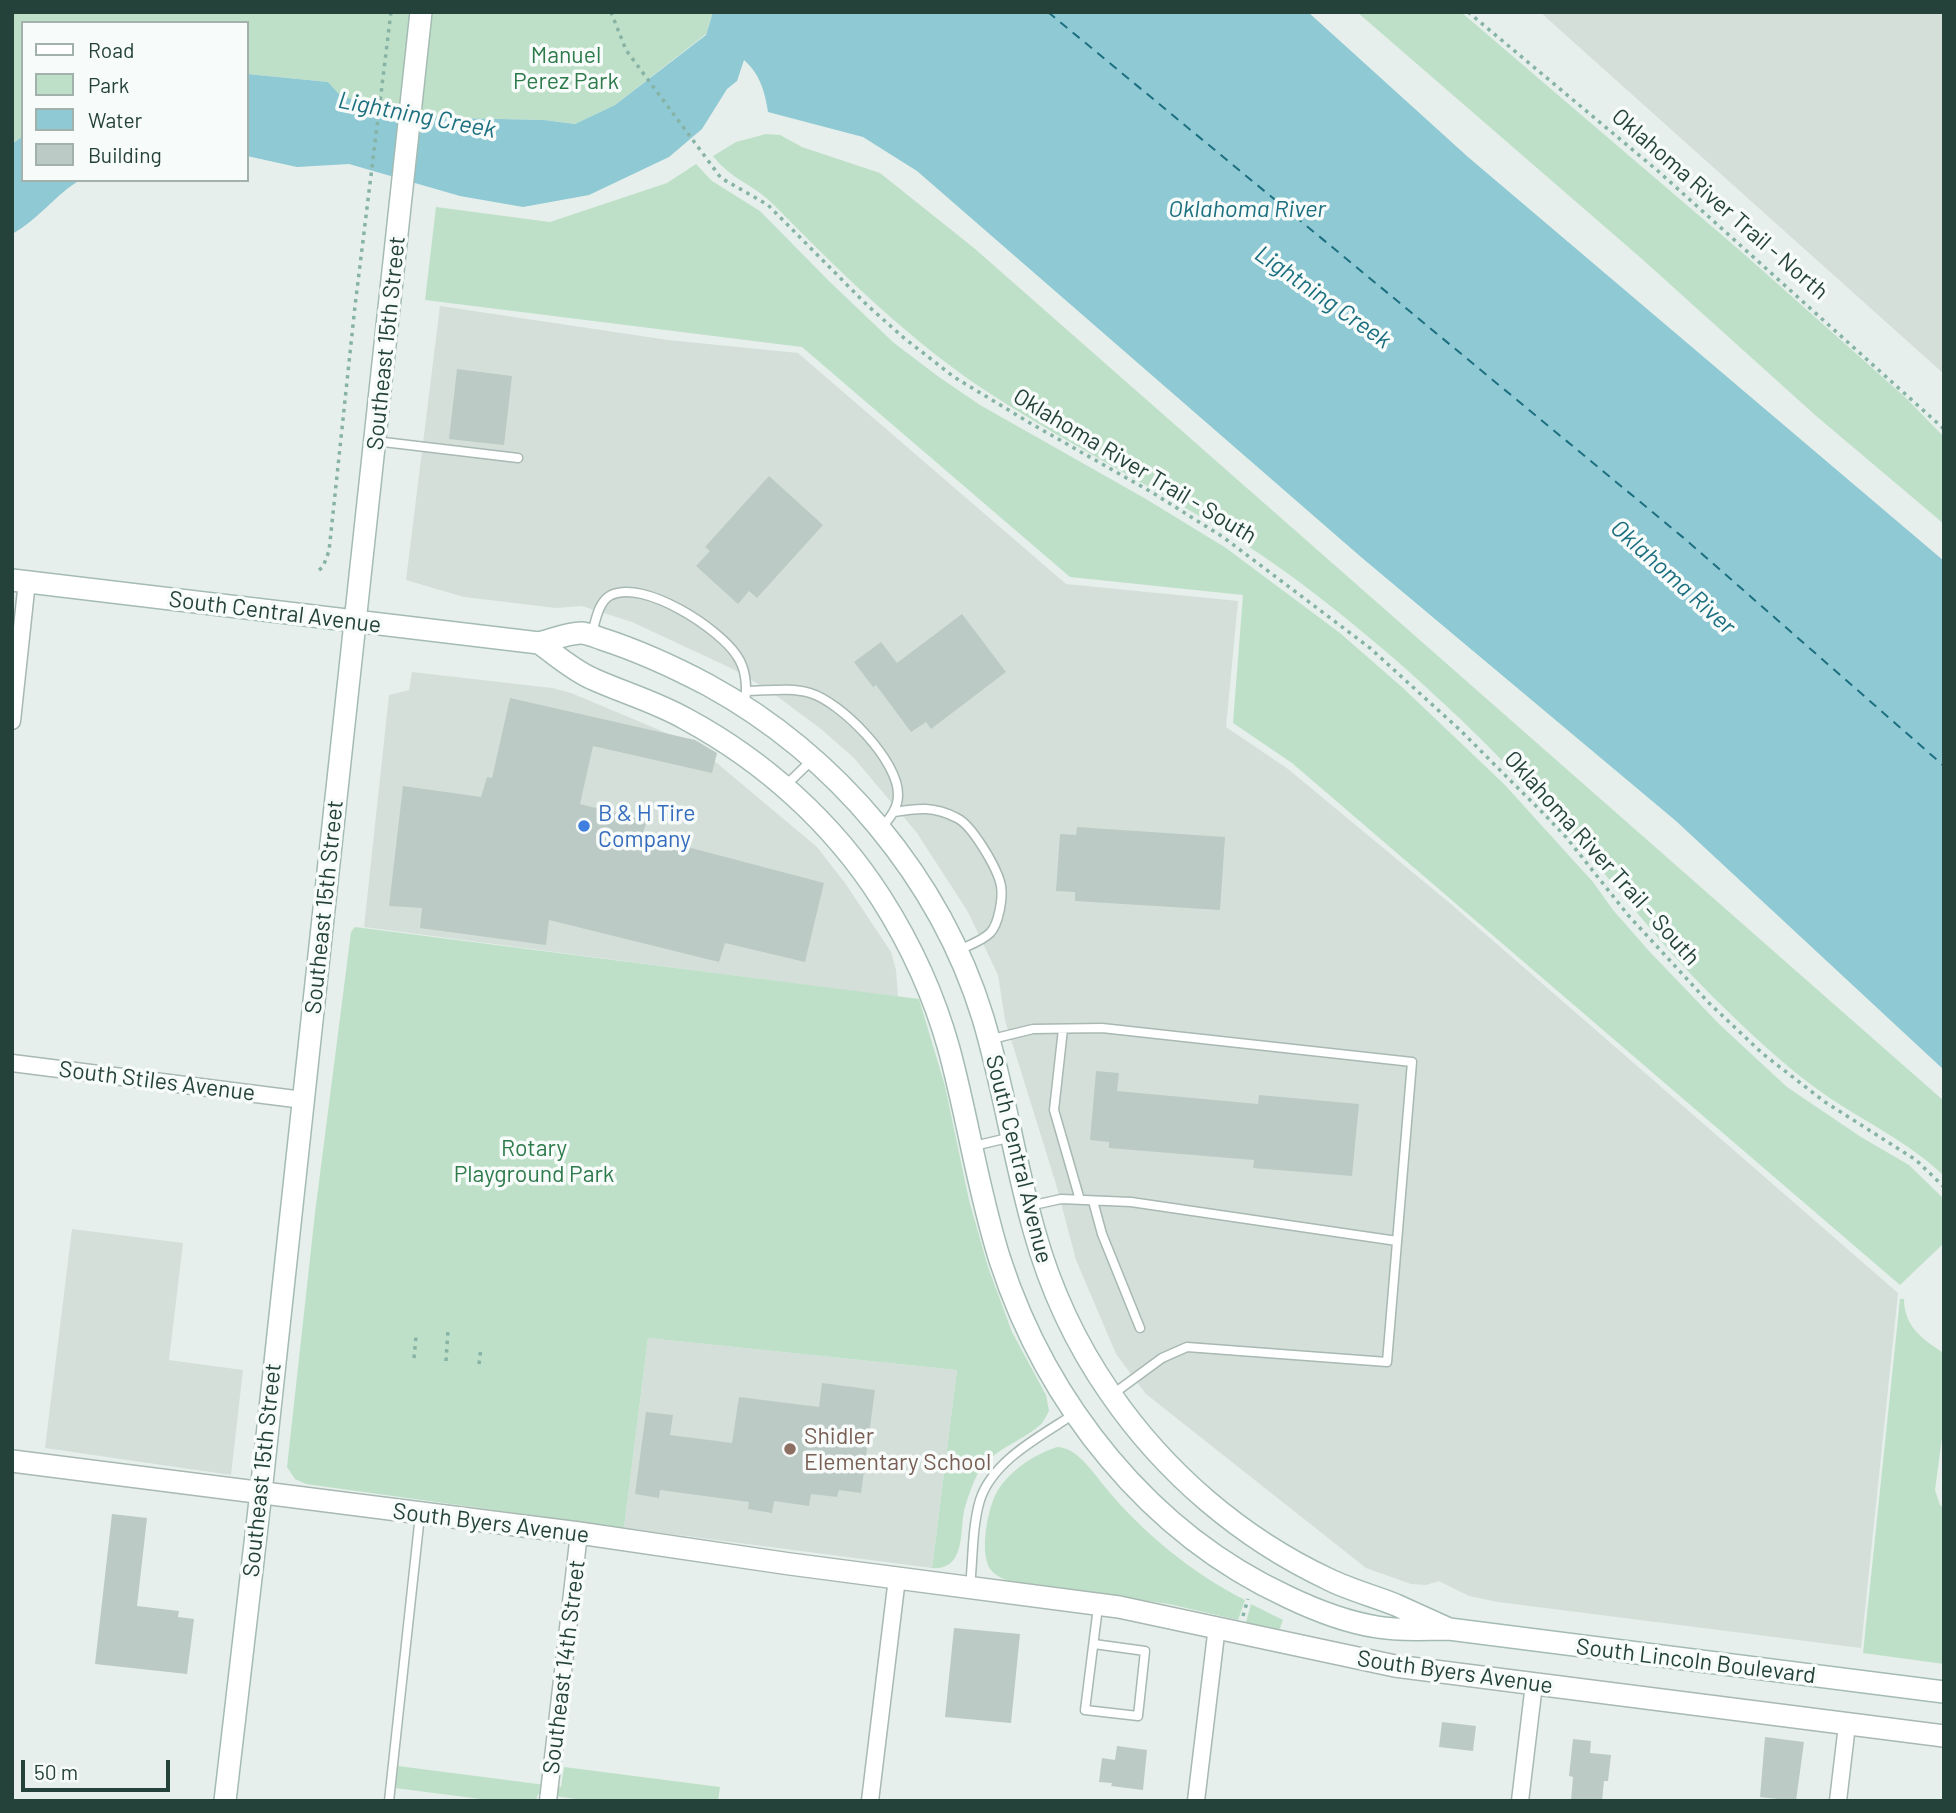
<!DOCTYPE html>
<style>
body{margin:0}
#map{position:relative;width:1956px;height:1813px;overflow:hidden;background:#e6efeb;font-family:Barlow,sans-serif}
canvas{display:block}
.frame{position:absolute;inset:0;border:14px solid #24423a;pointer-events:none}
.legend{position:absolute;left:21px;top:21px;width:228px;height:161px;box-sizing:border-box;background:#f7fbf9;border:2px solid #a3b1ad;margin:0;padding:9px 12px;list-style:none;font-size:21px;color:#24423a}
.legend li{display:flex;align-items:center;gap:14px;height:35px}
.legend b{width:35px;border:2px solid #a3b1ad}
.scale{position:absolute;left:21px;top:1760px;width:149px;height:32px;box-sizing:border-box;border:4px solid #24423a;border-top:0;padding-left:9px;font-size:21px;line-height:24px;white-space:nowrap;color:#24423a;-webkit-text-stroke:5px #f7fbf9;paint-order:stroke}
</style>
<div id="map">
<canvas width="1956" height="1813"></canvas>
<div class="frame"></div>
<ul class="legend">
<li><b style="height:9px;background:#fff"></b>Road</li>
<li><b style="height:19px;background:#bfe0c8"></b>Park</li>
<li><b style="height:19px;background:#8ec9d4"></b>Water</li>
<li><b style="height:19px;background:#bbcac4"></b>Building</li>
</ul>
<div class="scale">50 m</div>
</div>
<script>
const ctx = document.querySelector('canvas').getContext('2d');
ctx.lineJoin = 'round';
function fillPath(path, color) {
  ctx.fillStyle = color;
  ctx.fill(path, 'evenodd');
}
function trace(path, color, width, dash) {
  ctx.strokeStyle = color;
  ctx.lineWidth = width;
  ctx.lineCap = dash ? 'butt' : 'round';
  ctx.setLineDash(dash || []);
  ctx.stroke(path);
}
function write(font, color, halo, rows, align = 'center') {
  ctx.font = font + ' Barlow,sans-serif';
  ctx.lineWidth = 7;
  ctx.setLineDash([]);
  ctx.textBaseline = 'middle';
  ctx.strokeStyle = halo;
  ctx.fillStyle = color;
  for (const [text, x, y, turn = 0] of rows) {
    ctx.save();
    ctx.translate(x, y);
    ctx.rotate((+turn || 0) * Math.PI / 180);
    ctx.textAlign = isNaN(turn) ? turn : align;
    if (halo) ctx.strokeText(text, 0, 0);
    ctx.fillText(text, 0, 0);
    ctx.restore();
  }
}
fillPath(new Path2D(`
 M1540,12h404v362z
 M440,306l228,34 130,13 268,231 172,17 -12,126 62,42 164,136 446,388 -37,355 -363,-46 -29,-6 -30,-15 -13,4 -15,-1 -45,-16 -220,-174 -30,-40 -40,-94 -20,-76 -51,-164 -7,-45 -30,-63 -51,-79 -63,-75 -33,-29 -47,-35 -39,-24 -103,-48 -50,-16 -26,2 -92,-11 -58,-17z
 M412,672l140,16 19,5 105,44 36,22 105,88 28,36 46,69 5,18 2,27 -534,-70 25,-232 20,-5z
 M72,1229l111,14 -14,117 74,10 -12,105 -186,-27z
 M648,1338l309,32 -25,198 -308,-40z`), '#d4dfda');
fillPath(new Path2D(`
 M12,12h701l-7,22 -91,71 -40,19 -31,-4 -90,-2 -86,-11 -30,-14 -10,-11 -81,-8v-51h-224v113l-11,8z
 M1357,12h104l283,242 162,144 38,39v87l-129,-109 -173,-156z
 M766,134l14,1 22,12 78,26 94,75 970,853v75c-35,-34 -81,-55 -120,-82 -40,-28 -75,-62 -110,-96 -50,-49 -92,-105 -138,-158 -82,-94 -178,-184 -278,-259 -102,-76 -219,-127 -324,-198 -73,-51 -137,-114 -199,-177 -20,-21 -45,-27 -62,-50l23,-14z
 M696,164l16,17 48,30 70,71 64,61 45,34 41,28 166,94 80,49 114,85 63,55 101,96 89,98 20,28 36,41 71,74 67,62 74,50 48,28 35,34v44l-44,42 -608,-522 -59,-40 10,-128 -173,-18 -268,-230 -377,-47 11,-93 114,15 117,-39z
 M355,927l564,72 26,87 24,114 19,67 24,65 34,63 3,16c-3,5 -5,11 -9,14 -20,18 -49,24 -63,50 -5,10 -10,25 -13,36 -4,21 1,60 -32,57l25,-198 -309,-32 -24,190 -318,-44 -11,-5 -8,-12 28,-254 36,-281z
 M1900,1299h4c0,27 18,40 40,54v70l-9,67 5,15 4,3v156l-81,-11z
 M1057,1447c20,0 36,26 48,40 37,45 88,87 140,113l-7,20 -69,-16 -158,-22c-10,-4 -21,-8 -24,-20 -6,-20 2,-64 16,-79 14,-17 33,-29 54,-36z
 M1251,1604l32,16 -4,11 -33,-9z
 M398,1766l163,21 3,-20 156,20 -2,14h-126l-54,-7 -2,7h-40l-101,-13z`), '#bfe0c8');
fillPath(new Path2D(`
 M713,12h595l160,145 476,404v509l-268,-249 -315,-264 -444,-386 -54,-34 -95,-25c-3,-20 -8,-38 -24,-52l-7,21 -10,8 -25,40 -33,28 -80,38 -66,12 -63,-11 -111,-32 -52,3 -50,-11v-82l81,8 10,11 30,14 86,11 90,2 31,4 40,-19 91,-70z
 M23,136v44h57c-25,15 -42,40 -68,54v-90z`), '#8ec9d4');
trace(new Path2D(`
 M1048,12l637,527 259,227`), '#1c6f80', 2, [9, 7]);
fillPath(new Path2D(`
 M457,369l55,7 -8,69 -55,-6z
 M769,476l54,49 -66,73 -8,-7 -11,13 -42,-38 14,-15 -5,-4z
 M962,614l44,58 -75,57 -5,-7 -15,10 -35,-47 -3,2 -19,-25 27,-20 16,21z
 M510,698l185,42 22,13 -5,20 -119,-27 -13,58 67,17 -5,14 182,48 -19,79 -80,-19 -6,19 -170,-42 -3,25 -126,-17 2,-20 -33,-2 14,-120 78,11 6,-20 5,1z
 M1077,827l148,10 -5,73 -145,-9v-9l-19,-1 4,-57 16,1z
 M1096,1071l23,2 -2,18 141,13 1,-9 100,9 -7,72 -99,-8 1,-8 -145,-12v-6l-19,-2z
 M822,1383l53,7 -14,103 -22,-3 -2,7 -26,-3 -2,12 -35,-5 -2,12 -24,-4 1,-7 -89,-12 -1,8 -24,-4 11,-82 27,3 -3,20 62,8 7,-46 80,10z
 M112,1514l35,4 -10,88 42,5 -1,6 16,2 -7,55 -92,-10z
 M954,1628l66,6 -9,89 -66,-6z
 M1442,1722l34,4 -3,25 -34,-4z
 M1765,1737l39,5 -8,59 -36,-4z
 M1573,1739l18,2 -1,12 21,2 -3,26h-4l-2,20h-31l2,-24 -4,-1z
 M1117,1746l30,4 -4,40 -32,-4 1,-3 -13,-1 3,-24 13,2z`), '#bbcac4');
const service = new Path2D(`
 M375,441l143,17
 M592,633c4,-13 6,-31 19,-38 33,-16 109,34 126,61 9,13 10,32 8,47
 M746,691c21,0 44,-4 64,2 31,9 89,68 88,102 0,13 -8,23 -16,32
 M785,786l26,-25
 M894,812c24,-4 40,-6 63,6 15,7 41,51 44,68 2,11 -2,38 -11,47 -8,8 -23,13 -33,18
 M1063,1029l-9,81 26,90
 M992,1039l41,-10 69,-1 310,34 -25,300 -200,-15 -25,11 -49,36
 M974,1146l38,-9
 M1093,1201l9,33 38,94
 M1029,1206l32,-7 70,3 266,39
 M970,1587c3,-28 2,-60 10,-87 13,-40 61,-64 94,-86
 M1094,1644l51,7 -7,65 -53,-6 13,-103
 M389,1801l31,-286`);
const minor = new Path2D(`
 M12,721l15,-140
 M12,1063l291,37
 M548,1801l31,-268
 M870,1801l27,-223
 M1196,1801l21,-175
 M1520,1801l14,-117
 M1838,1801l9,-76`);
const tertiary = new Path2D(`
 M12,1461l567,72 211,31 329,43 276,59 549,70`);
const secondary = new Path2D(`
 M12,580l527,63c12,-3 29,-10 42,-10 6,0 15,4 21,6 37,12 72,28 106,46 128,70 232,193 275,333 21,70 31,142 51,212 16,58 42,114 76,163 55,80 131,145 218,186 22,11 46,17 68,26 18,8 35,16 53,24
 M539,643c17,12 35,28 54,36 31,14 63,23 93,40 78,42 147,104 195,179 30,47 53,97 68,151 19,70 29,142 51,211 47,144 149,273 288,337 27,13 58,25 89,30 23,4 48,2 72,2l495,63
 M225,1801l36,-309 160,-1480`);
trace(service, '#a8b8b2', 11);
trace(minor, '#a8b8b2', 19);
trace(tertiary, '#a8b8b2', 24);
trace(secondary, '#a4bbb3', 24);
trace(new Path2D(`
 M611,12l15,38 95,128 47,27 99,100 37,33 50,39 76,46 123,70 70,44 147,111 90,82 84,84 22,23 62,78 81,88 54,51 62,48 91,58 28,27
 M1468,12l190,159 286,258
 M319,570l4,-3 6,-16 26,-245 36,-294
 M414,1358l2,-21
 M446,1361l2,-31
 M479,1364l2,-17
 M1243,1616l5,-17`), '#86b3a5', 3.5, [3.5, 5]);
trace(service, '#fff', 8);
trace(minor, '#fff', 16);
trace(tertiary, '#fff', 21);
trace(secondary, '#fff', 21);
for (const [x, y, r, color] of [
 [584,826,7,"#3f7fe0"],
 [790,1449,7,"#8d6e63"]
]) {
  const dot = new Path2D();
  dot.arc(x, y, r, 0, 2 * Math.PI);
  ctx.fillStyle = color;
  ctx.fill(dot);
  trace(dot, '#f7fbf9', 2.5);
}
write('23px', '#2d7a4b', '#f7fbf9', [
 ["Manuel",566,55],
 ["Perez Park",566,81],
 ["Rotary",534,1148],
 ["Playground Park",534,1174]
]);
write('23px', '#24423a', '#f7fbf9', [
 ["Oklahoma River Trail - North",1720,204,41],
 ["Southeast 15th Street",386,343,-84],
 ["Oklahoma River Trail - South",1135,466,31],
 ["South Central Avenue",275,612,7],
 ["Oklahoma River Trail - South",1602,858,48],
 ["Southeast 15th Street",324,907,-84],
 ["South Stiles Avenue",157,1081,7],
 ["South Central Avenue",1019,1159,76],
 ["Southeast 15th Street",262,1470,-84],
 ["South Byers Avenue",491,1523,7],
 ["South Lincoln Boulevard",1696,1661,7],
 ["Southeast 14th Street",564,1667,-83],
 ["South Byers Avenue",1455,1672,8]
]);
write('23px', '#366cbe', '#f7fbf9', [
 ["B & H Tire",598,813],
 ["Company",598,839]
], 'left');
write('23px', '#785e54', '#f7fbf9', [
 ["Shidler",804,1436],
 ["Elementary School",804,1462]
], 'left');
write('italic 24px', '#1c6f80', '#f7fbf9', [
 ["Lightning Creek",417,115,11],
 ["Oklahoma River",1247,209],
 ["Lightning Creek",1323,297,35],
 ["Oklahoma River",1673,577,42]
]);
</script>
